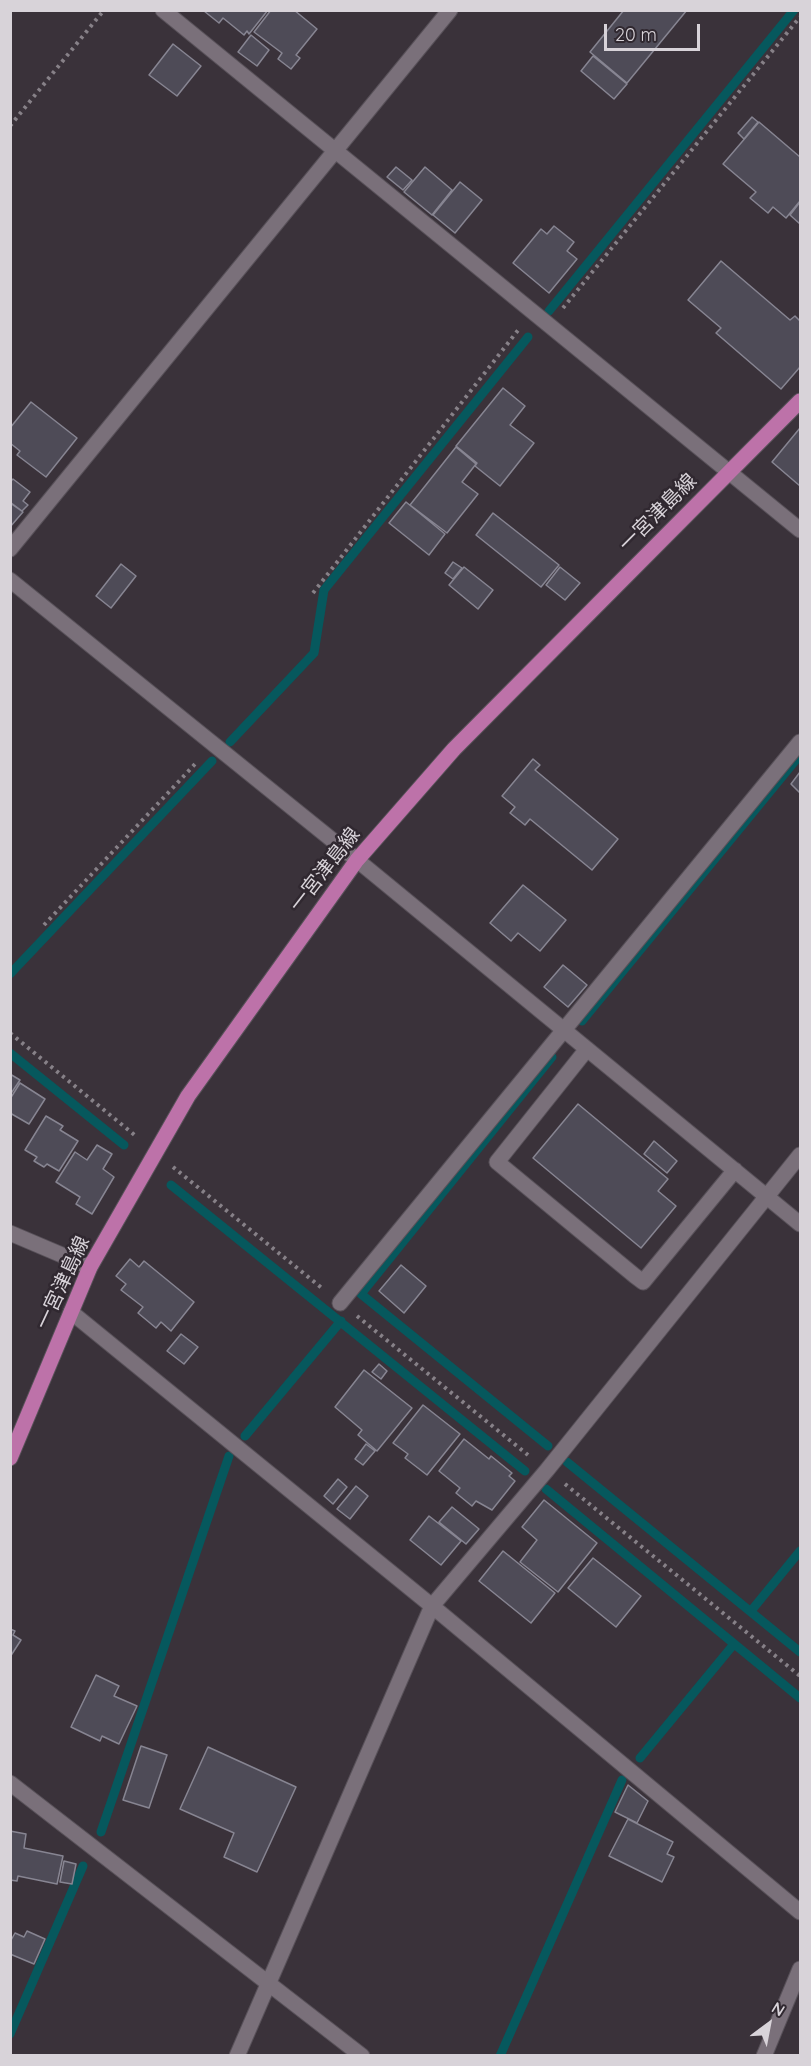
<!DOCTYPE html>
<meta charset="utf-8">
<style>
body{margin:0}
#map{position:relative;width:811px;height:2066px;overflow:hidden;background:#3a323a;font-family:Quicksand,sans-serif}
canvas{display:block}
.frame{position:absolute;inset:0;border:12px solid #d8d3d9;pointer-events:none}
.north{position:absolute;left:739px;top:1994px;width:60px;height:60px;-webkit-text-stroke:4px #302830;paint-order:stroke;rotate:32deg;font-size:16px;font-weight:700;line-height:24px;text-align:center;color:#d8d3d9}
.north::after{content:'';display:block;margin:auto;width:21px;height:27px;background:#d8d3d9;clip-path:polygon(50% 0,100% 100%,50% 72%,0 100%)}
.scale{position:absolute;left:604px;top:24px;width:96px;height:27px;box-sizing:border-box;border:3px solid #d8d3d9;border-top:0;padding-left:8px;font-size:18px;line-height:21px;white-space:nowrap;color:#d8d3d9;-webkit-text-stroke:4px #302830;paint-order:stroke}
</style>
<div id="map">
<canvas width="811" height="2066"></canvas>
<div class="frame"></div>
<div class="north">N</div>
<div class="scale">20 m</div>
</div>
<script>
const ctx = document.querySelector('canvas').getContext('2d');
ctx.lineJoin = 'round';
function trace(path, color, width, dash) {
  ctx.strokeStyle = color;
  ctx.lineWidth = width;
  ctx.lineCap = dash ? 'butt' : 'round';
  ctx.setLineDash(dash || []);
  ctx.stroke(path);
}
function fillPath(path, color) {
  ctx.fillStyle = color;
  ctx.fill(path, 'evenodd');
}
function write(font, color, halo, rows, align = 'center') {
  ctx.font = font + ' Quicksand,"Noto Sans JP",sans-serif';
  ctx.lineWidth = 5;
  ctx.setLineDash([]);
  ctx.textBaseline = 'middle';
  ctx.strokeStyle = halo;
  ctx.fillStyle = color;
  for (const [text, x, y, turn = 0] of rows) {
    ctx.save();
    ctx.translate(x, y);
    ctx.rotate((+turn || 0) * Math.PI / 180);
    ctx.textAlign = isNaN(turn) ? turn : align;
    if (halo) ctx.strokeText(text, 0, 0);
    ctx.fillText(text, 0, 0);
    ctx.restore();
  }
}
trace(new Path2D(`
 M549,311l245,-301
 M230,742l84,-89 10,-63 204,-253
 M10,974l202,-213
 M582,1021l218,-266
 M10,1053l114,92
 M171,1185l354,286
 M245,1436l96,-115
 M548,1446l-187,-152 191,-237
 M567,1462l233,190
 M546,1489l254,209
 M751,1611l49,-60
 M640,1758l94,-114
 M101,1832l128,-376
 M10,2034l73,-168
 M500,2056l122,-276`), '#06585d', 9);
const building = new Path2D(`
 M268,10l-19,24 -2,-3 -3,4 -21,-17 -4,5 -15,-12z
 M271,10h23l23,19 -21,26 4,3 -9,11 -13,-10 4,-6 -28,-21z
 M624,10h63l-60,73 -37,-31z
 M251,35l18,15 -12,16 -19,-14z
 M173,44l28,22 -24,30 -28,-21z
 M593,56l34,28 -13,15 -33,-28z
 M752,117l6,5 -14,17 -6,-6z
 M759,122l41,35v44l-14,17 -13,-11 -5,6 -18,-15 6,-6 -33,-28z
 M396,167l16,13 -9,10 -16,-13z
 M425,167l27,23 -20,25 -28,-23z
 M460,182l22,18 -27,33 -22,-18z
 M800,202v22l-10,-9z
 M554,226l20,16 -7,9 10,8 -28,34 -36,-30 28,-34 6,5z
 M721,261l69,59 5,-4 5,5v46l-19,22 -65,-56 5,-5 -33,-28z
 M503,388l22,18 -15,19 24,18 -34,43 -25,-20 2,-3 -21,-17z
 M31,402l46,36 -31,39 -29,-22 3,-4 -10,-8v-15z
 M800,428v58l-28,-24z
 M456,447l20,17 -14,18 16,12 -31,39 -37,-28z
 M13,479l17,13 -7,9 5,4 -6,6 -12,-9v-20z
 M406,502l39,32 -16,21 -40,-32z
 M10,503l13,9 -13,15z
 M493,513l66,52 -18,22 -65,-52z
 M453,562l9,6 -9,11 -8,-6z
 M121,564l15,12 -25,32 -15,-12z
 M464,567l29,23 -15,19 -29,-24z
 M560,567l20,16 -15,17 -19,-15z
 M533,759l7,6 -5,5 83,69 -26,31 -62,-51 -5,6 -15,-12 5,-6 -13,-11z
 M800,772v21l-9,-9z
 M523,885l43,35 -26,31 -22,-18 -7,8 -21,-18z
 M563,965l24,20 -19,22 -24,-20z
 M10,1074l10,6 -10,15z
 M20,1083l25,16 -16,25 -19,-11v-14z
 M578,1104l90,75 -10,12 18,15 -35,42 -108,-90z
 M46,1116l17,10 -3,4 18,11 -19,30 -12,-7 -3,3 -10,-6 3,-4 -12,-7z
 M654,1141l23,20 -10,12 -23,-19z
 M97,1145l15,9 -9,15 11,8 -22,37 -16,-10 4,-7 -24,-15 19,-30 12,8z
 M130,1259l9,8 5,-6 50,41 -23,29 -10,-9 -5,6 -18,-15 5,-6 -22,-17 5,-6 -10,-8z
 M401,1265l25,21 -22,27 -25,-22z
 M181,1334l17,13 -14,17 -17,-13z
 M379,1364l8,7 -6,8 -9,-7z
 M364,1370l48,38 -35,43 -19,-16 4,-5 -27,-23z
 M423,1405l37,29 -33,41 -22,-17 3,-4 -15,-11z
 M464,1439l25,20 2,-3 21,17 -3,3 6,5 -23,29 -16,-9 -4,5 -16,-13 4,-5 -21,-17z
 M366,1444l9,7 -12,14 -8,-6z
 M338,1479l9,8 -14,17 -9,-8z
 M356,1486l12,10 -18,23 -13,-10z
 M544,1500l53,43 -39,49 -38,-30 17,-22 -15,-13z
 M452,1507l27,22 -13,15 -27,-22z
 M429,1516l32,25 -20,24 -31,-25z
 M503,1551l52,42 -24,30 -52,-42z
 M593,1558l48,38 -25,31 -48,-39z
 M10,1629l5,2 -2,4 8,5 -11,17z
 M96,1675l23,11 -5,10 23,10 -18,38 -17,-8 -2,5 -29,-14z
 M141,1746l26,9 -18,53 -26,-8z
 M208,1747l88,40 -39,85 -33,-15 10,-24 -54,-24z
 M628,1785l20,16 -11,22 -22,-11z
 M628,1819l45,23 -6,12 7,3 -12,25 -53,-26z
 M10,1831l16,3 -2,14 39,8 -6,28 -39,-8 -1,5 -7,-1z
 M64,1861l12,3 -4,20 -12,-2z
 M27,1931l18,8 -11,25 -24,-10v-12l5,-9 9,4z`);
fillPath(building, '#4e4b57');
trace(building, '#878592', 1.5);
const minor = new Path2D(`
 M163,10l637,520
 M10,549l440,-539
 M10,580l347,280 443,364
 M587,1049l-90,113 138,114 8,6 92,-112
 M10,1233l80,34
 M340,1303l460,-561
 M71,1312l361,294 368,306
 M10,1783l352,273
 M237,2056l195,-450 115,-136 253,-315
 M764,2056l36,-87`);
const major = new Path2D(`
 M10,1458l80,-191 98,-171 169,-236 97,-111 346,-348`);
trace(minor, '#585159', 17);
trace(major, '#585159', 17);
trace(new Path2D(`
 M10,126l94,-116
 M563,308l237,-291
 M313,593l206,-264
 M44,925l153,-163
 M10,1033l127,104
 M173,1167l150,122
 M357,1316l171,139
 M565,1484l235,192`), '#878188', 4, [3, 4.5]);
trace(minor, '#7a707a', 15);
trace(major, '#bd72a9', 15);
write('20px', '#d8d3d9', '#302830', [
 ["一宮津島線",658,513,-45],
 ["一宮津島線",325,870,-52],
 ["一宮津島線",63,1283,-65]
]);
</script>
